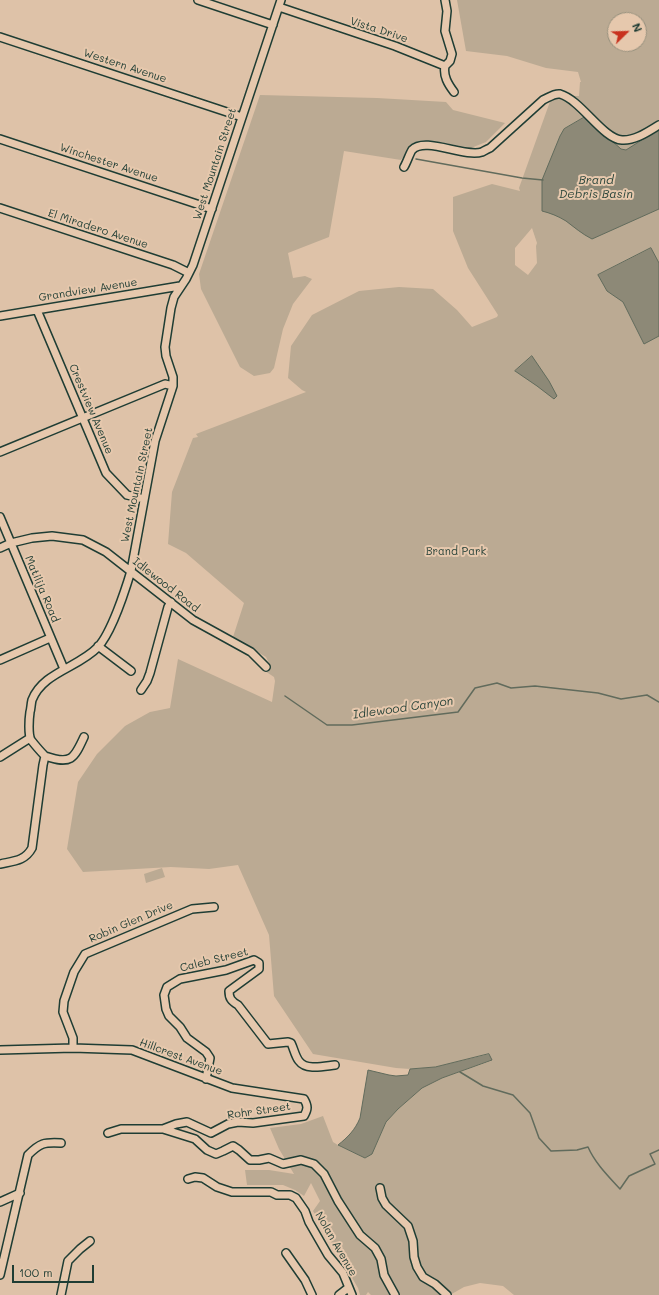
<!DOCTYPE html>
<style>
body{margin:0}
#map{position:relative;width:659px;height:1295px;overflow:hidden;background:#dec2a8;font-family:Mali,sans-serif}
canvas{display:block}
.north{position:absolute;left:607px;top:12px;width:40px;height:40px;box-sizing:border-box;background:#e6c8ad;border:1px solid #96907d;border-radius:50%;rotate:67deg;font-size:11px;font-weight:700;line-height:16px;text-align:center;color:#1f3d34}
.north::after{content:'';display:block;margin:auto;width:14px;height:18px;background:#c8321e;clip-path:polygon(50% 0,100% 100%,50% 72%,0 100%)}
.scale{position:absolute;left:12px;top:1265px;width:82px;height:18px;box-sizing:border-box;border:2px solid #1f3d34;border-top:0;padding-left:5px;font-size:12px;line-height:14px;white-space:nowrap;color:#1f3d34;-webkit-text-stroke:3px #e6c8ad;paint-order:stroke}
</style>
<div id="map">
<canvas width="659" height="1295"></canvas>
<div class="north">N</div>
<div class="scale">100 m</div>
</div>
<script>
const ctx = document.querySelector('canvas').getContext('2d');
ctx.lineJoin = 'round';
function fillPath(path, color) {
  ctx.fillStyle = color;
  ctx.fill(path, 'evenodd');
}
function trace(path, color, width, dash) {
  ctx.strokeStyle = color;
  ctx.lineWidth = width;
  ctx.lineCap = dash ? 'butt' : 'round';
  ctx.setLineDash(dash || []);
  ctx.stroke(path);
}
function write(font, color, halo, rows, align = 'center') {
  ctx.font = font + ' Mali,sans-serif';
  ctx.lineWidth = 4;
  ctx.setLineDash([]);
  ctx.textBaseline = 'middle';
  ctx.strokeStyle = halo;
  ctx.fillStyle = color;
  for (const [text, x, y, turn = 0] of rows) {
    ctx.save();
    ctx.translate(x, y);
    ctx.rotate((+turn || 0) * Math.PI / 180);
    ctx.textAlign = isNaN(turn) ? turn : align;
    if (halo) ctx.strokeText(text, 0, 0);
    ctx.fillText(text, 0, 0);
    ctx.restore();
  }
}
fillPath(new Path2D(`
 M457,0h202v1295h-145l-11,-9 -23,-3 -16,4 -14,8h-79l-3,-3 -2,3h-6l-2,-7 -45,-77 7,-10 -9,-18 -7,13 -9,-6 -12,-5h-36l-2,-15h24l25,4 -15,-25 -9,-21 31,-4 22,-8 10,26 8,5 25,11 10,-13 10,-23 12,-13 24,-21 20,-10 49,-17 -2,-7 -54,13 -25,2 -14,-1 -83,-14 -39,-58 -5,-61 -31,-70 -29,4 -38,-2 -88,5 -16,-23 11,-67 19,-28 28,-28 25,-14 20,-4 8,-49 94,43 3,-21 -1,-4 -9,-6 5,-6 -4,-8 -33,-20 11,-34 -58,-50 -18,-9 4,-52 21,-54 5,-1 -2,-3 110,-42 -4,-2 -14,-12 3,-32 21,-31 47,-24 40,-4 34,2 24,21 15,17 25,-10 1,-2 -30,-47 -15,-37v-34l39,-13 28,7 -1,-3 33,-92h27l1,-14h1l-3,-10 -32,-4 -39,-12 -41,-5zM615,20h24v24h-24zM532,228l5,15 -1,3 1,17 -9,12 -13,-10v-17z
 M260,95l117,3 69,4 7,8 52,13 -19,19 -15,6 -37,-7 -22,4 -11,15 -57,-9 -15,86 -41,16 5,25 12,-2 7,3 -19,25 -10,25 -9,39 -4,5 -16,3 -14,-9 -39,-78 -2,-15z
 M162,868l3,9 -19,6 -2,-9z`), '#bbaa93');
const water = new Path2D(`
 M585,117l36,32 5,1 33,-21v80l-67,30c-10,-5 -18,-12 -26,-18 -8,-5 -16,-8 -24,-10v-31l18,-44 4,-7z
 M651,248l8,15v73l-15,8 -21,-42 -16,-11 -9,-16z
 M532,356l17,25 8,15 -3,3 -17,-13 -22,-15z
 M489,1054l3,6 -50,18 -20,10 -24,21 -12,13 -14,32 -7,4 -27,-13c10,-8 17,-15 22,-27l8,-48 21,5 7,1 12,-1 2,-6 25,-2z`);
fillPath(water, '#8d8977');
trace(water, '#616b5c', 1);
trace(new Path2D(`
 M416,159l106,19 21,2
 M285,696l42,29h25l106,-13 17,-24 22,-5 14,5 24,-2 63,7 23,6 26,-4 12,7
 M460,1072l23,14 30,9 17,18 9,25 12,13 26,-1 11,-3c7,16 20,29 32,42l9,-13 26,-12 -5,-10 9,-4`), '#616b5c', 1.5);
const minor = new Path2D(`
 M198,0l75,25
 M279,7l116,39 50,20
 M0,37l242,80
 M445,66l5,-5 2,-7 -7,-23 2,-20 -2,-11
 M445,66c-2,10 3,18 9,26
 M0,139l212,70
 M404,167c3,-5 5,-12 8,-17 13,-14 52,8 70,2 2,-1 5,-3 8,-4l53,-48c5,-2 11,-7 17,-6 21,6 43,45 62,46 13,1 27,-9 37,-15
 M0,208l173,57 16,8
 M37,310l69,163 21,22 17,4
 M0,316l180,-30
 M0,452l165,-68 8,2
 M0,517l64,152
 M0,548l11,-5 21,-5 20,-2 31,4 23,12 87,68 58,32 15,15
 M98,646l33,25
 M0,660l50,-22
 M141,690l6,-9 3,-8 18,-66 3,-5
 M45,756c26,9 29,3 39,-19
 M0,757l30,-19
 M0,864c14,-3 25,-3 32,-16l11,-83 2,-9c-5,-5 -10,-11 -14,-16 -3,-6 -2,-21 -1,-28 1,-3 1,-8 2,-12 11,-28 46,-32 66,-53 13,-14 27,-56 33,-76l24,-130 18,-55v-9l-7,-21 -1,-9 6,-39 3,-11 12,-18 7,-14 88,-265
 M73,1048v-10l-10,-26 1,-11 10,-29 11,-18 107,-45 22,-2
 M0,1050l73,-2 59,2 100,38 72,11c4,7 4,10 0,17l-51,7 -15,-1 -10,2 -17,9 -24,-11 -11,2 -13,5h-42l-13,4
 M206,1079l4,-21 -4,-6 -19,-14 -7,-11 -11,-11 -3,-7 -2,-14 3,-8 13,-8 46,-9 28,-10 5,3v6l-30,22c0,7 2,10 9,14l30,39 20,-2 3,1c3,6 4,13 8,18 7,10 26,5 36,4
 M163,1129l32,10 12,11 9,4 7,-3 10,-5 6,4 11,10h9l10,-2 14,6 18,-4 13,4 10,10 14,27 22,34 15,13 6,11 3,16 11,20
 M188,1179l7,-2 8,1 14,9 15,5h39l6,3h13l6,3 9,13 4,11 19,33 15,18 9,22
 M380,1188l2,10 4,7 22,21 5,15 1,16 3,10 6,10 12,7 12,11
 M0,1202l20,-9
 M286,1253l19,27 7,15
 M0,1275l28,-120c12,-12 16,-13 33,-12
 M61,1295l7,-34 12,-12 10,-8
 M339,1295l9,-7`);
trace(minor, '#1f3d34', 10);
trace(minor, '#e6c8ad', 7);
write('11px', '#1f3d34', '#e6c8ad', [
 ["Vista Drive",379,30,18],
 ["Western Avenue",125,66,18],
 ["Winchester Avenue",109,163,18],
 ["West Mountain Street",215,164,-72],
 ["El Miradero Avenue",98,229,18],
 ["Grandview Avenue",88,290,-9],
 ["Crestview Avenue",91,409,67],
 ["West Mountain Street",137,485,-78],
 ["Idlewood Road",166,585,38],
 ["Matilija Road",42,589,67],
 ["Robin Glen Drive",131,922,-23],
 ["Caleb Street",214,960,-14],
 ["Hillcrest Avenue",181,1057,20],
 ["Rohr Street",259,1111,-8],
 ["Nolan Avenue",336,1244,60]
]);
write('11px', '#274239', '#e6c8ad', [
 ["Brand Park",456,552]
]);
write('italic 12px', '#2a453b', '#e6c8ad', [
 ["Brand",596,180],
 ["Debris Basin",596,194],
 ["Idlewood Canyon",403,708,-8]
]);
</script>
